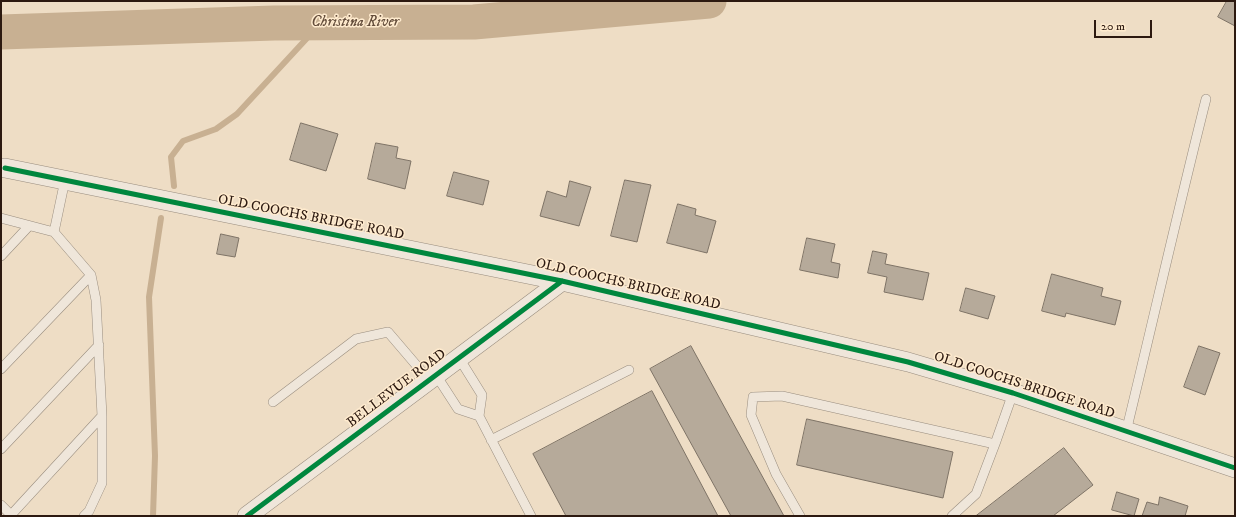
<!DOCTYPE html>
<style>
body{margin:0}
#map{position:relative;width:1236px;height:517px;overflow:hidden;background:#eeddc5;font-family:"IM FELL DW Pica",serif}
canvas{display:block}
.frame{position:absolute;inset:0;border:2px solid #2c1910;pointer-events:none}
.scale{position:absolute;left:1094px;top:20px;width:58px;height:18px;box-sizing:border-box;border:2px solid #2c1910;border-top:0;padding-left:5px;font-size:12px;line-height:14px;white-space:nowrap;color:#2c1910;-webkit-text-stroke:3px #ffebce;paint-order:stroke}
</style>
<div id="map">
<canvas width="1236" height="517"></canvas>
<div class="frame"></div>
<div class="scale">20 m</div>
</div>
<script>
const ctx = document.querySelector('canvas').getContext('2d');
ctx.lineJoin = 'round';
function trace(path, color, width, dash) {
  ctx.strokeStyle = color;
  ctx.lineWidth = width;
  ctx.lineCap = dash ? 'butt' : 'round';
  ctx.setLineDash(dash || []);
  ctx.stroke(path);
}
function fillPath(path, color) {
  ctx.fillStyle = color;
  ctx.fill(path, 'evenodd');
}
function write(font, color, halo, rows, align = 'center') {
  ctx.font = font + ' "IM FELL DW Pica",serif';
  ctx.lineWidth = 3;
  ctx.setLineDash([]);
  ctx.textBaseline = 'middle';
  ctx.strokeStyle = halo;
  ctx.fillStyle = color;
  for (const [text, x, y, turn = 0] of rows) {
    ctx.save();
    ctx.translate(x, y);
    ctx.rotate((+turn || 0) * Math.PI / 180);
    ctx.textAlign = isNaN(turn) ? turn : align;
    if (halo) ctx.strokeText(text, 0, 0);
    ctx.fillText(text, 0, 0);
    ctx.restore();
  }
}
trace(new Path2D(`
 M174,186l-3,-29 12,-16 33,-12 21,-15 84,-91
 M153,516l2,-60 -6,-159 12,-79`), '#c8b092', 6);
trace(new Path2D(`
 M1,32l273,-9 200,-1 235,-21`), '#c8b092', 35);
const building = new Path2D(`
 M1227,1h8v25l-17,-9z
 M301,123l37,11 -12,37 -36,-11z
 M376,143l22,4 -2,11 15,3 -6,28 -37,-10z
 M454,172l35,9 -6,24 -36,-9z
 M625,180l26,5 -14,57 -26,-6z
 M570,181l21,6 -12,39 -39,-10 7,-25 19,6z
 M678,204l18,5 -1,6 21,6 -9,32 -40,-10z
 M221,234l18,4 -4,19 -18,-3z
 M807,238l28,6 -4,18 9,2 -2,14 -38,-8z
 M873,251l14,3 -2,10 44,9 -6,27 -39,-8 3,-15 -19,-4z
 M1052,274l51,14 -2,8 20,5 -6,24 -49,-12 -1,4 -23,-6z
 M966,288l29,8 -7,23 -28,-8z
 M691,346l93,170h-53l-81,-147z
 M1199,346l21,7 -15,42 -21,-8z
 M652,391l66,125h-152l-33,-62z
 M807,419l146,33 -10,46 -146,-33z
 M1064,448l29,37 -40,31h-77z
 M1117,492l22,7 -5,17 -22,-6z
 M1160,497l28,9 -3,10h-43l5,-14 11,3z`);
fillPath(building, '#b6aa9a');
trace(building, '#7e7366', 1);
const service = new Path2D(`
 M65,180l-11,52 37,43 5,25 6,116v67l-13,28 -5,5
 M1,218l53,14
 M1,256l28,-30
 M1,369l90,-94
 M436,375l22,34 21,7 3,-21 -23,-37
 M273,402l83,-63 32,-7 41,48
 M479,416l52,100
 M1126,432c27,-111 52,-222 80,-333
 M491,440l138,-70
 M1,449l98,-104
 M1,505l11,11
 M11,515l91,-99
 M800,516l-24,-42 -25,-59 2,-18 29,-1 213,48
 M952,516l24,-22 19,-50 18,-51`);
const minor = new Path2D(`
 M5,168l557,113 346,81 105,31 222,75
 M247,516l315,-235`);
trace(service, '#998d7f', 10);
trace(minor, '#998d7f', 20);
trace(service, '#efe6da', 9);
trace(minor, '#efe6da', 19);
trace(new Path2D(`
 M5,168l557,113 346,81 105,31 222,75
 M247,516l315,-235`), '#00873e', 5);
write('14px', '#2c1910', '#ffebce', [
 ["OLD COOCHS BRIDGE ROAD",311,218,11],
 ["OLD COOCHS BRIDGE ROAD",628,285,13],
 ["OLD COOCHS BRIDGE ROAD",1024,386,18],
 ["BELLEVUE ROAD",397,389,-37]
]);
write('italic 15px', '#644d3b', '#ffebce', [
 ["Christina River",355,23]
]);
</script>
